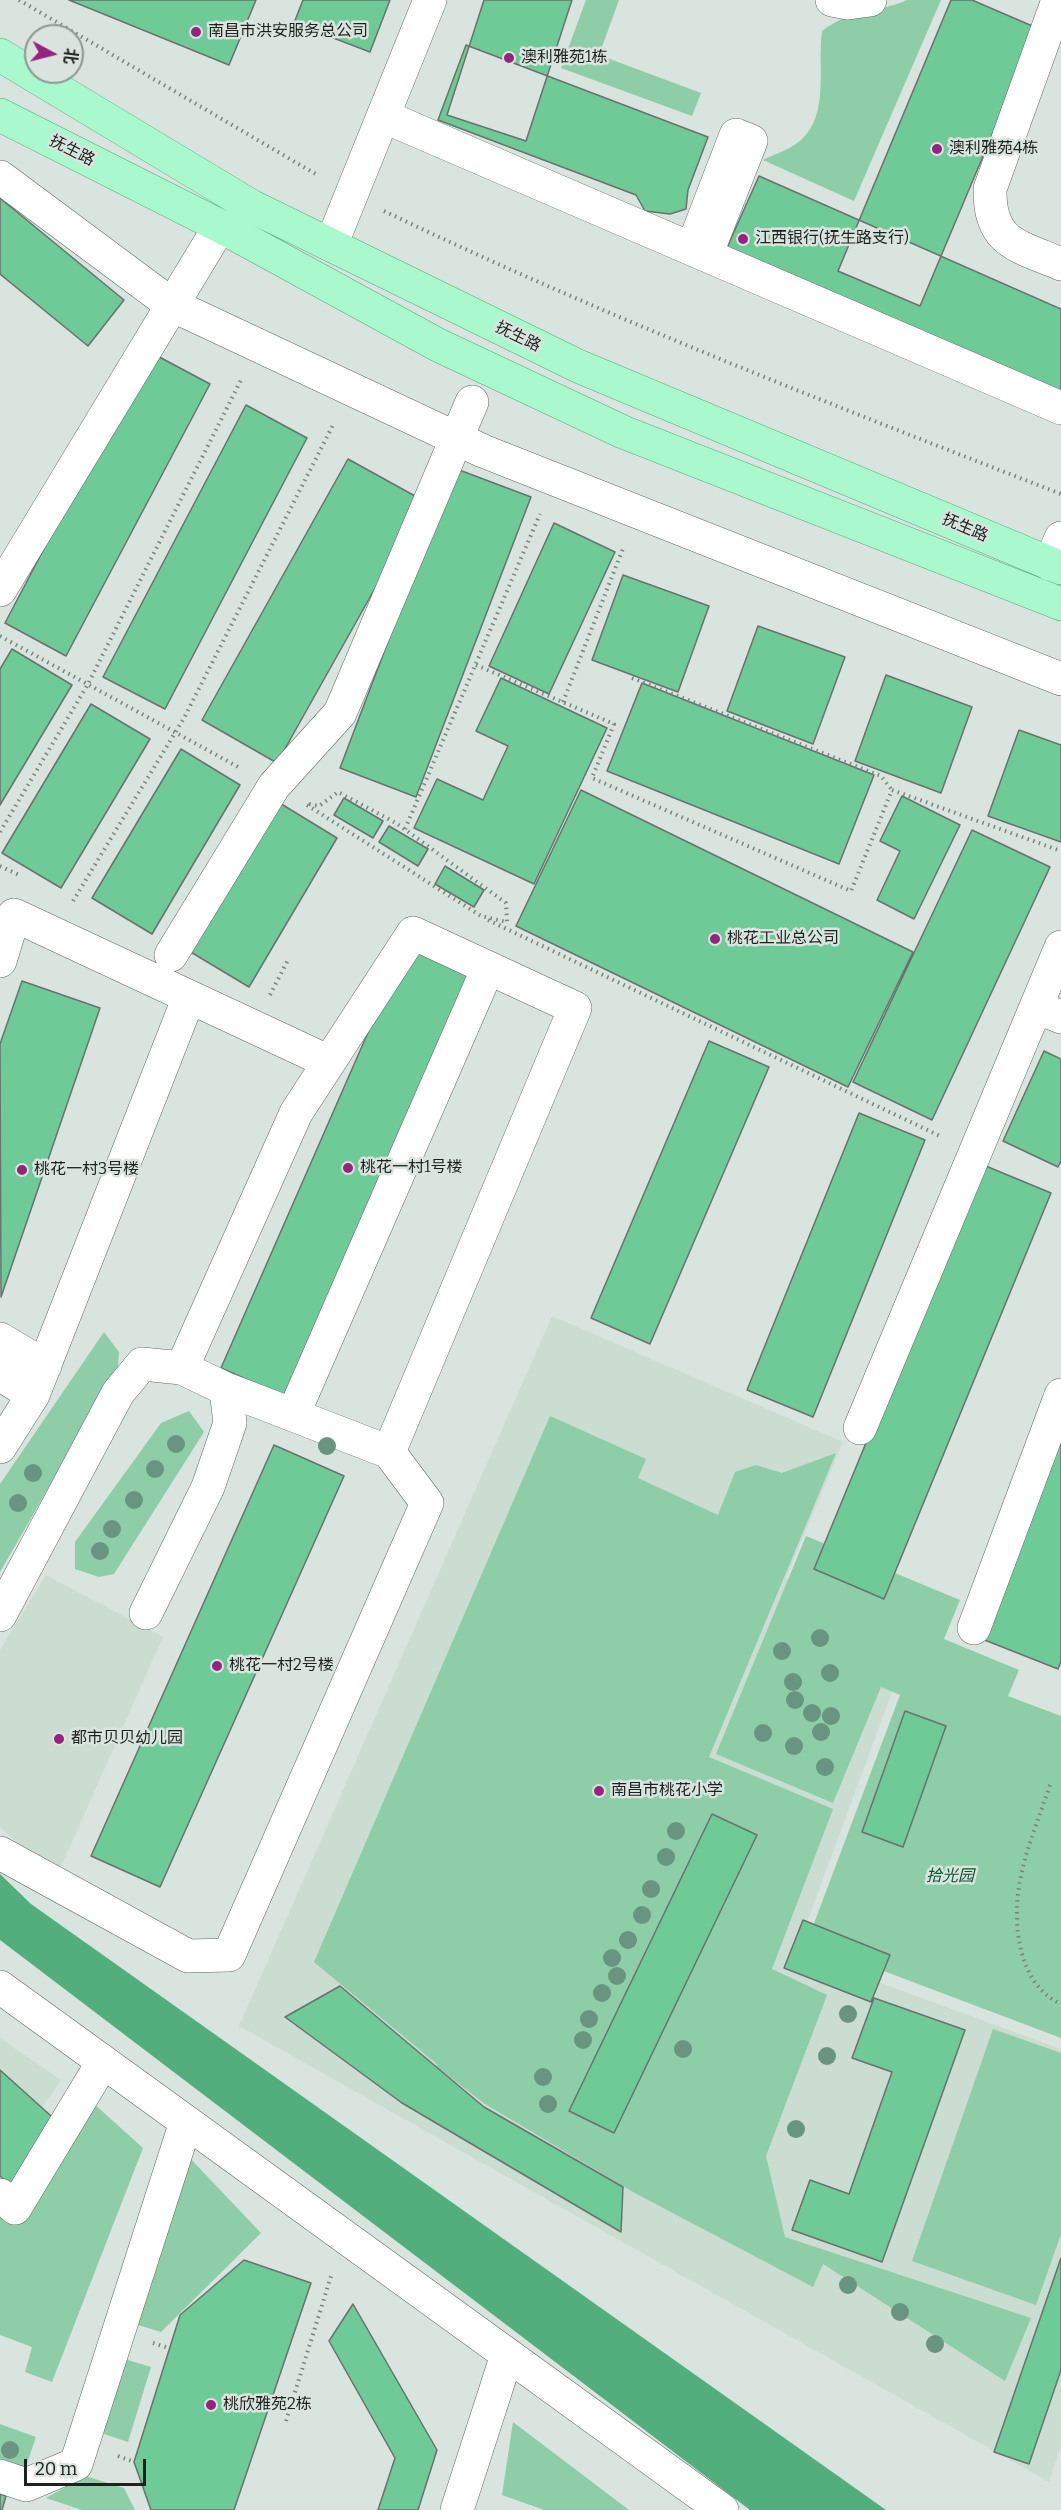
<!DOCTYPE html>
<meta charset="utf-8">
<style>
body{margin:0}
#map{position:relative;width:1061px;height:2510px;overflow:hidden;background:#dae4de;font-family:Bitter,"Noto Sans SC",serif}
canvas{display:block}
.north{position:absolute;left:24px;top:24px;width:60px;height:60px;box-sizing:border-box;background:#dae4de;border:2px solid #8f9692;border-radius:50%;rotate:97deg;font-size:16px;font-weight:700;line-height:24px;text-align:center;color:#1e221f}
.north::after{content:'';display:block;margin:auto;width:21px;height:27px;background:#972380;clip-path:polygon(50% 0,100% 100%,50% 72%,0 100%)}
.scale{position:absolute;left:24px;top:2459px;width:122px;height:27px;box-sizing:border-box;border:3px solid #1e221f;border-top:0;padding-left:8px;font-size:18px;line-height:21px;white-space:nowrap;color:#1e221f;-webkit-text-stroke:4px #dae4de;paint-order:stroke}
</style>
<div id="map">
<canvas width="1061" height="2510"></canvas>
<div class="north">北</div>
<div class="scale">20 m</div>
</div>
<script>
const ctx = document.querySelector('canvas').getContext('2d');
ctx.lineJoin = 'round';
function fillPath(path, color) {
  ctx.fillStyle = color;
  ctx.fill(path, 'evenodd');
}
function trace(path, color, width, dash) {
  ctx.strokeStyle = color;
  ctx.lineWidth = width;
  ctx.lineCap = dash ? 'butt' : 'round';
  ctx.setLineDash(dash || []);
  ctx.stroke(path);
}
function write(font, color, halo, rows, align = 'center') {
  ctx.font = font + ' Bitter,"Noto Sans SC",serif';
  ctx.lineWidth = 5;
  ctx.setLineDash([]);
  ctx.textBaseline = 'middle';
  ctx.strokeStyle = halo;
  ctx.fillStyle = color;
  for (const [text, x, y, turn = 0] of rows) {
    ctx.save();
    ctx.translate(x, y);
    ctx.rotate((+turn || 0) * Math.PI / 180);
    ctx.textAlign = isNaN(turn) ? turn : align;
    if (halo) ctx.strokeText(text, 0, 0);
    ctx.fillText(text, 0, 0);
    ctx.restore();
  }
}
fillPath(new Path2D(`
 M552,1316l291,126 -57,136 129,52 -119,322 265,97v397l-12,36 -810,-456z
 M46,1575l117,62 -107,241 -56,-51v-177z
 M0,2038l61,42 -38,55 -23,-18z`), '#cbdcd1');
fillPath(new Path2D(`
 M586,0h33l-20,55 102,38 -9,23 -131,-48z
 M907,0h34l-87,201 -91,-41c12,-6 28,-11 38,-20 29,-26 16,-74 21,-109 30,-23 53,-17 85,-31z
 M104,1332l15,20 -1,15 -118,205v-88z
 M189,1411l15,21 -90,142 -15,3 -24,-8v-27l86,-119z
 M550,1416l96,43 -8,19 80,37 17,-43 21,-7 26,8 54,-20 -127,304 124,52 -61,160 55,26 -61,161 19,81 246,81 -26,63 -182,-117 -10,23 -180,-95 -148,-88 -49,-38 2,-1 -124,-103z
 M806,1536l154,64 -16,39 75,31 -11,26 53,20v322l-254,-96 93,-247 -19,-8 -48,116 -117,-49z
 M993,2029l68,24v181l-25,71 -124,-44z
 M93,2103l50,45 -91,234 -27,-10 7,-25 -32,-12v-122l14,12z
 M185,2153l76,80 -100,99 -26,-8z
 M121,2358l30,9 -23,75 -30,-10z
 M513,2422l116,88h-85l-42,-15z
 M0,2424l36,13 -13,38 -23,-8z
 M85,2476l39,12 11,22h-53l-36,-12z`), '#8dcda7');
fillPath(new Path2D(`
 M0,1874l31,30 855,606h-136l-750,-570z`), '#52af7d');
const building = new Path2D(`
 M69,0h187l-27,65z
 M303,0h87l-20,52 -76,-29z
 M484,0h88l-46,141 -79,-26z
 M951,0h21l65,28 -117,278 -82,-35z
 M466,45l242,92 -20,53 -2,19 -16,5 -25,-3 -9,-16 -198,-75z
 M759,176l302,133v91l-336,-148z
 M0,198l124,102 -36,46 -88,-72z
 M148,351l62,33 -144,272 -61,-33z
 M246,405l61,33 -142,271 -62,-32z
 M348,459l76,42 -147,262 -75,-43z
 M454,468l77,29 -115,300 -76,-29z
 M554,523l61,29 -66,142 -60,-28z
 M623,575l86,31 -31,86 -86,-32z
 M758,626l87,31 -32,87 -86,-33z
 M12,649l60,36 -72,120v-136z
 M886,675l86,32 -31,86 -86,-32z
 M501,678l106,50 -73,156 -120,-56 23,-49 46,21 25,-54 -32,-15z
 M642,683l232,92 -35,89 -232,-93z
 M91,704l59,35 -89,149 -59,-35z
 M1019,730l42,15v97l-73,-26z
 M181,749l59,36 -88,149 -60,-36z
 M581,790l332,162 -65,135 -332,-161z
 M902,796l58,29 -46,94 -37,-19 23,-49 -20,-10z
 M344,798l39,23 -10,17 -39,-23z
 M278,802l59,36 -88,149 -60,-36z
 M389,826l39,23 -10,17 -39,-24z
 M972,830l78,37 -118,253 -79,-38z
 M445,866l39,24 -10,17 -39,-23z
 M409,939l65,29 -188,429 -65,-29z
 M22,981l78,27 -99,289 -1,-253z
 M709,1041l60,26 -119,277 -59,-26z
 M1044,1051l17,8v102l-3,6 -55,-26z
 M859,1113l66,27 -112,277 -66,-27z
 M981,1164l70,29 -167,406 -70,-30z
 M1061,1431v230l-3,8 -76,-30z
 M274,1445l70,31 -184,411 -69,-31z
 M905,1711l41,15 -43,121 -41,-15z
 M712,1814l45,21 -143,298 -45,-22z
 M803,1920l87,35 -19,47 -87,-34z
 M340,1986l144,121 139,80 -2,45 -219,-129 -117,-86z
 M874,1998l91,32 -83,232 -90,-32 18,-50 39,14 43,-122 -40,-14z
 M0,2070l60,54 -50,62 -10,-10z
 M1061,2258v112l-32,94 -35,-12z
 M244,2260l67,23 -77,227h-83l-17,-48 46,-147z
 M353,2304l84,146 -19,60h-40l17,-52 -66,-117z
 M0,2494l6,2 -4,14h-2z`);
fillPath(building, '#6eca97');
trace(building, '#69726d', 1.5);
const minor = new Path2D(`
 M832,0l16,3 22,-3
 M1058,0l-68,189c-1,54 28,57 71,75
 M383,116l678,292
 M0,177l172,128 179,84 132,62 578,228
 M331,245l99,-245
 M692,249l44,-114 15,6 -45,114
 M1050,564l11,-26
 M0,590l220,-364
 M171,955l103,-169 66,-73 132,-311
 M0,961l14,-46 315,147
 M1036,1007l25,10
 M0,1339l45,27
 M0,1374l33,21 -33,52
 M33,1395l156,-398
 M293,1415l195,-447
 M860,1428l201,-481
 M146,1613l62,-126 22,-64 -4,-34 -44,-21
 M0,1615l118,-222 24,-29 40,4 114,-255 117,-180 162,75 -186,444 -163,-63
 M974,1628l87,-233
 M0,1853l188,103 41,-1 198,-452 -38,-51
 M0,1987l722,523
 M0,2195l15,13 88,-146
 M0,2476l26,9 50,-21 110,-342
 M457,2510l50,-155`);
const major = new Path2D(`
 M0,55l251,151 327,160 483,202
 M0,115l220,111 218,119 185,87 438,172`);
trace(minor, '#616a64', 34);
trace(major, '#53aa7b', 34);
trace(new Path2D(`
 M19,0l300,176
 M384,211c221,106 449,194 677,283
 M0,636l240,132
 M476,665l138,59 -22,54 259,113 41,-101 169,61
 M632,678l249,98 11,14
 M563,702l61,-156
 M307,805l174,111 26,6 -1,-19 -110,-80 -58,-31 -19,14 -10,-2
 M405,829l135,-315
 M0,832l88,-148 153,-304
 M0,866l21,10
 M73,901l111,-183 150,-295
 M488,920l454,217
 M270,995l19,-37
 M1050,1785c-19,57 -43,105 -29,165 6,24 17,43 40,54
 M153,2343l16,5
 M286,2421l46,-148
 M118,2456l16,6`), '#7b827e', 4, [1.5, 4.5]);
trace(minor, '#fff', 33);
trace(major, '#a9f8ce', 33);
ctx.fillStyle = '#689580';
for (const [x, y] of [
 [176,1444],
 [327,1446],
 [155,1469],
 [33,1473],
 [134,1500],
 [18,1503],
 [112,1529],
 [100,1551],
 [820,1638],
 [782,1651],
 [830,1673],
 [793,1682],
 [795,1700],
 [812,1713],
 [831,1716],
 [821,1732],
 [763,1733],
 [794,1746],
 [825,1767],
 [676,1831],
 [666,1857],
 [651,1889],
 [642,1915],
 [628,1940],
 [612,1958],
 [617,1976],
 [602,1993],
 [848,2014],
 [589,2019],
 [583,2040],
 [683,2049],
 [827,2056],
 [543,2077],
 [548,2104],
 [796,2129],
 [848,2285],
 [900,2312],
 [935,2344],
 [10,2450]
]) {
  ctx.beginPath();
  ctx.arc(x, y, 9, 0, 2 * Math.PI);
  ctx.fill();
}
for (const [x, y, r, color] of [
 [196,32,6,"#972380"],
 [509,58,6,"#972380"],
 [937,149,6,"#972380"],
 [743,239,6,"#972380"],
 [715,939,6,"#972380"],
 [348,1168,6,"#972380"],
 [22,1170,6,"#972380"],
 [217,1666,6,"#972380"],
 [59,1739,6,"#972380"],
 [599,1791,6,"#972380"],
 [211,2405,6,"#972380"]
]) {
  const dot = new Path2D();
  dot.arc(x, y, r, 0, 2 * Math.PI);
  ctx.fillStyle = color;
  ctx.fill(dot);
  trace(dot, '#dae4de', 2);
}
write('16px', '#1e221f', '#dae4de', [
 ["南昌市洪安服务总公司",208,32],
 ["澳利雅苑1栋",521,58],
 ["澳利雅苑4栋",949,149],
 ["江西银行(抚生路支行)",755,239],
 ["桃花工业总公司",727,939],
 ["桃花一村1号楼",360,1168],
 ["桃花一村3号楼",34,1170],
 ["桃花一村2号楼",229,1666],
 ["都市贝贝幼儿园",71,1739],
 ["南昌市桃花小学",611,1791],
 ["桃欣雅苑2栋",223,2405]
], 'left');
write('16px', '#1e221f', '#dae4de', [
 ["抚生路",72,151,27],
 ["抚生路",518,337,26],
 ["抚生路",965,528,23]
]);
write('italic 16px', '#0a5433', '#dae4de', [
 ["拾光园",950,1877]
]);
</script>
